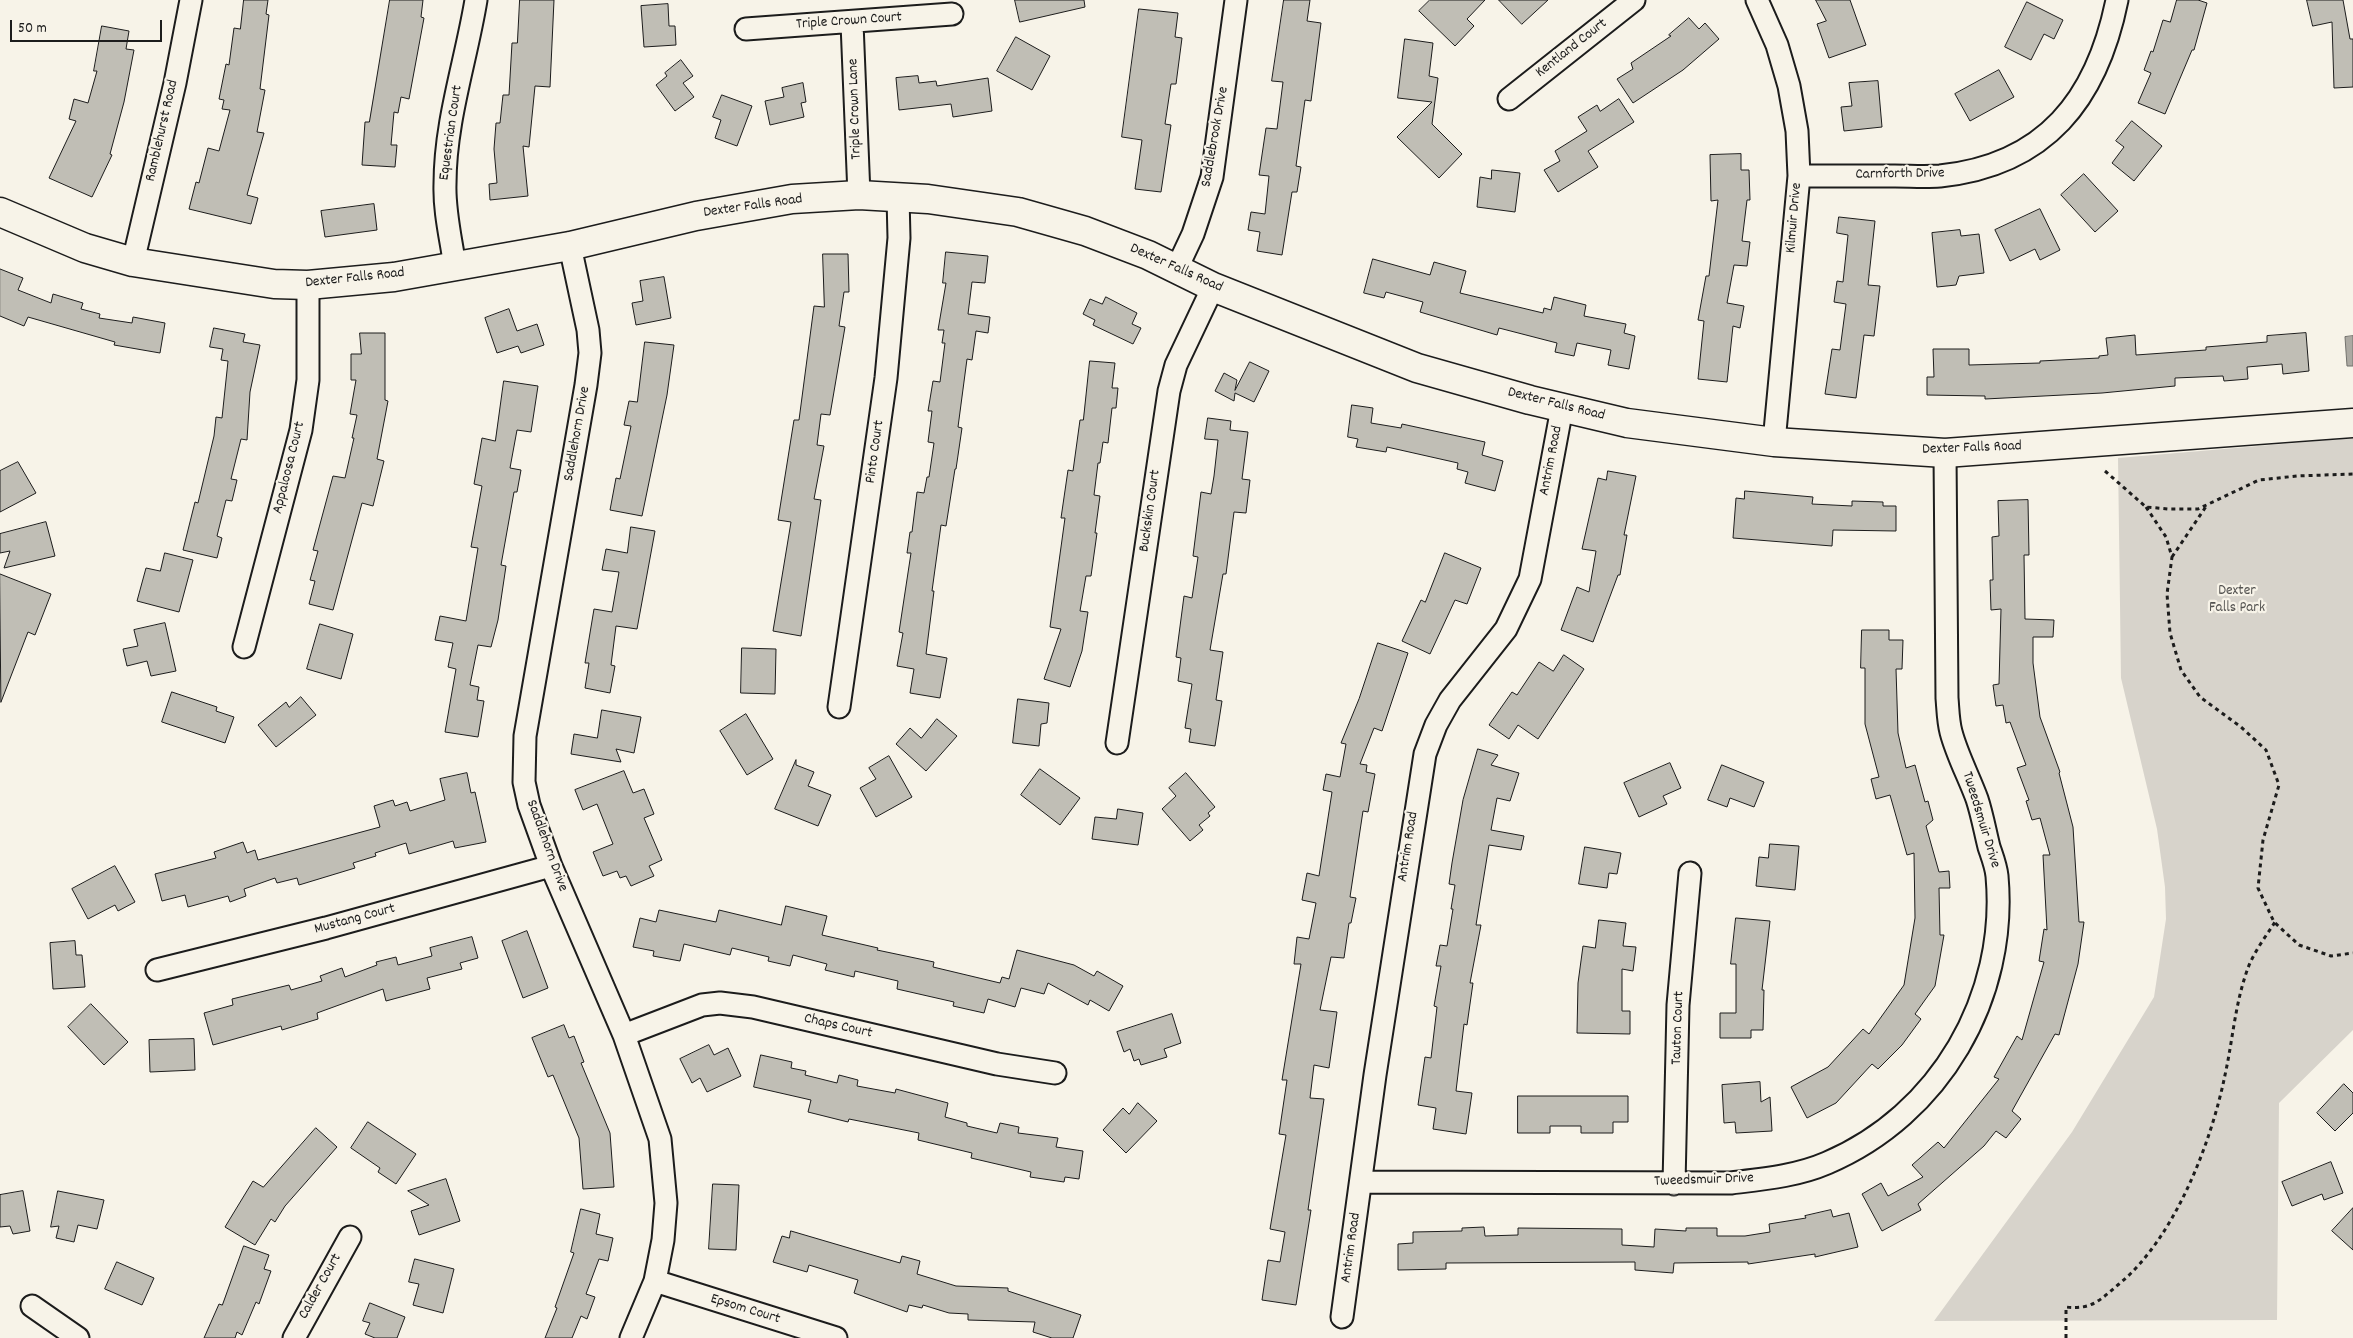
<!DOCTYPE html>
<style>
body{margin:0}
#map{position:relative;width:2353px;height:1338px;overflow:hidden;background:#f7f3e8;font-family:Dekko,sans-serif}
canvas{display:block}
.scale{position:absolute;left:10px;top:20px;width:152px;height:22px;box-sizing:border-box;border:2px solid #1c1c1c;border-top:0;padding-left:6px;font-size:15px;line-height:18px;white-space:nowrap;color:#1c1c1c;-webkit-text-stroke:4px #f7f3e8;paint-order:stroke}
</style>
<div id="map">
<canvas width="2353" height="1338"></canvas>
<div class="scale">50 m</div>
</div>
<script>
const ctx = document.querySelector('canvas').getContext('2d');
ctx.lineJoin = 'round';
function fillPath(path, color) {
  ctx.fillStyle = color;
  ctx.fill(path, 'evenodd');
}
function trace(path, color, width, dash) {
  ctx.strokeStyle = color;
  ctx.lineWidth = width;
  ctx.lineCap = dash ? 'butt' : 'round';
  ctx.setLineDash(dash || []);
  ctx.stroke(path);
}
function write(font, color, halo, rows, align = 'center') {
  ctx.font = font + ' Dekko,sans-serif';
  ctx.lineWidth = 4.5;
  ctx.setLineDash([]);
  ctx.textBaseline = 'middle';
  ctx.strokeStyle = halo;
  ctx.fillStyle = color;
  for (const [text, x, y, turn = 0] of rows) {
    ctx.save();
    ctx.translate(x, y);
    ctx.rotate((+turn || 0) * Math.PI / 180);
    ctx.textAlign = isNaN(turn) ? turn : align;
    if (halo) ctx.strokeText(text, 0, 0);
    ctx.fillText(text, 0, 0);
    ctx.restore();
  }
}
fillPath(new Path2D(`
 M2353,438v592l-74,73 -2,217 -343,1 138,-189 82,-135 12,-78 -1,-32 -8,-58 -36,-151 -3,-220z`), '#d7d3cb');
const water = new Path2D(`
 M2353,336v30h-6l-2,-29z`);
fillPath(water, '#aca9a2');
trace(water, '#72716c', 1);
const building = new Path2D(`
 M244,0h24l-2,14 3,1 -9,74 5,1 -8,42 7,1 -17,62 11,3 -7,26 -62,-15 7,-27 3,1 9,-35 11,3 11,-41 -8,-1 2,-9 -5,-1 7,-35 3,1 5,-37 6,1z
 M390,0h33l-2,17 3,1 -15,81 -8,-2 -3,16 -4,-1 -3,33h6l-2,22 -33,-2 3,-43h4z
 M520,0h34l-4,87 -15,-1 -6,61 -6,-1 5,50 -38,4 -1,-16 8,-1 -3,-34 2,-26h4l3,-28h6l3,-52h5z
 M1015,0h69l1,7 -65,15z
 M1284,0h26l-3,21 14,2 -10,78 -6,-1 -9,66 5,1 -4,25h-5l-10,63 -25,-4 3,-19 -12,-2 3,-18 14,2 4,-38 -10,-1 7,-47 11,1 6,-47 -11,-1z
 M1430,0h55l-18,19 7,7 -19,20 -36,-35z
 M1499,0h49l-26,24z
 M1816,0h34l16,45 -37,13 -12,-34 9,-3z
 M2177,0h21l9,3 -13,47h-2l-27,64 -27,-11 13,-30 -7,-3 7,-19 2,1 10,-32 7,2z
 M2307,0h36l7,39h3v48l-19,1 -2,-66 -19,4z
 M2027,2l36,18 -9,19 -10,-5 -13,26 -26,-13z
 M668,4l1,22h6l1,19 -32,2 -3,-41z
 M1139,9l39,4 -3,24 7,1 -6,46h-5l-6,40 6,1 -10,67 -26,-3 7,-49 -20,-3z
 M1689,18l10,11 6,-6 14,16 -36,31 -50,33 -16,-24 16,-10 -2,-6 40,-27 -2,-1z
 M102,26l27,5 -3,18 8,1 -10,52 -14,52 2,1 -20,42 -43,-19 27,-57 -7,-2 5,-20 14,4 9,-32h-3z
 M1016,37l34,19 -18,34 -35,-19z
 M1405,39l28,4 -4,33 9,2 -6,46 30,30 -23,24 -42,-41 35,-35 -34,-4z
 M681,60l12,16 -10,7 11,14 -19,14 -19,-26 11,-9 -2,-3z
 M1999,70l15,27 -44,24 -15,-27z
 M918,76l1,7 17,-2 1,5 51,-8 4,33 -39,6 -2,-13 -52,6 -3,-32z
 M1878,81l4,46 -38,4 -3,-24 11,-1 -3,-23z
 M803,83l3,19 -5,1 3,14 -34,8 -5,-24 19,-4 -2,-9z
 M722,95l30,11 -15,40 -22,-8 6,-18 -8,-3z
 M1619,99l15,23 -46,29 10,16 -40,25 -14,-22 16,-9 -5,-10 32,-20 -9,-14 19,-12 3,6z
 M2132,121l30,25 -28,35 -22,-18 12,-16 -8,-6z
 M1741,154v16h8l1,30h-3l-5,41 8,1 -3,24 -13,-1 -7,38 17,3 -4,22 -7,-2 -6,56 -29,-3 6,-58 -6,-1 8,-44h3l9,-76 -7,1 -1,-46z
 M1492,170l28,3 -5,39 -38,-5 3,-30 11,2z
 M2084,174l34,37 -23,21 -34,-37z
 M374,204l3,26 -52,7 -4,-26z
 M2040,209l20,41 -20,10 -5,-11 -25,12 -15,-31z
 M1839,217l36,4 -7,64 12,1 -6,50 -10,-1 -8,63 -31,-4 7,-45 8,1 6,-46 -12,-2 3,-21 6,1 5,-47 -11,-2z
 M1960,230l1,6 18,-2 5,39 -25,3 -3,9 -19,2 -5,-54z
 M946,252l42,4 -3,27 -13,-1 -4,32 22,3 -2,16 -12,-2 -4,29 -5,-1 -9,68 4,1 -6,41h-1l-9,57 -5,-1 -9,66h2l-8,63 21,4 -7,40 -30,-5 4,-24 -17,-3 6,-33 -4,-1 12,-79h-4l3,-21h2l5,-40 7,1 3,-16h2l5,-34 -6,-1 4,-31h-4l5,-30 7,1 5,-39h-3l2,-13h-6l8,-47h-3z
 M823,254h25l1,38h-5l-5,34 6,1 -15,88 -9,-1 -4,31 7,1 -10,53 7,1 -20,136 -28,-5 18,-109 -13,-2 16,-100h5l15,-114 10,1z
 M1373,259l57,16 4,-13 32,9 -6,22 83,20 1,-5 7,2 3,-13 32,8 -2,11 42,8 -2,9 11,3 -6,33 -21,-4 3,-15 -34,-7 -3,13 -19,-4 2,-9 -58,-15 -2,7 -77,-23 3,-10 -37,-10 -2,6 -20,-5z
 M0,269l23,9 -5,12 33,13 2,-9 30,9 -2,6 19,5 -1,4 33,5 1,-6 32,6 -5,30 -46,-8 1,-3 -87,-25 -4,9 -24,-10z
 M664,277l7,41 -35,7 -4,-22 11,-2 -3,-20z
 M1106,297l31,16 -5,11 9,4 -8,16 -40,-19 2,-5 -12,-6 7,-15 12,5z
 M509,309l8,22 20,-7 7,21 -23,8 -3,-7 -21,7 -12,-35z
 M214,328l31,6 -2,8 17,3 -10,47 -3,48 -6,-1 -10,40 6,1 -5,21 -6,-1 -9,36 5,2 -5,20 -34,-8 12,-48 3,1 16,-67 2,-19 6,1 6,-57 -7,-1 2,-11 -13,-2z
 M360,333h25v67l3,1 -11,58 7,2 -11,45 -11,-3 -29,107 -24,-6 6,-23 -5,-1 8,-29 -5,-1 20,-74 12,2 9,-40h-2l5,-23 -7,-1 6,-34h-5v-26h10z
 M2306,333l3,38 -26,3 -1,-10 -35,3 1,12 -24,2 -1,-5 -48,2v8l-73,7 -117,6v-3l-58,-1v-18h7l-1,-28h36v16l71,-2v-2l59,-3v-2l9,-1 -2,-17 29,-3 1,20 70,-5v-3l61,-5v-6z
 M645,342l29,3 -7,50 -25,121 -32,-6 6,-32 4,1 11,-53 -7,-1 5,-24 8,1z
 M1090,361l25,2 -3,25h6l-2,20h-4l-4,35 -5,-1 -3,21h-2l-4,32 6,1 -5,37h2l-6,43h-5l-6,35 8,1 -6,39 -12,36 -26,-8 17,-50 -11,-2 15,-109h-4l7,-48 5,1 7,-51h3z
 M1250,362l19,9 -15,31 -19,-9 -1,8 -19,-10 9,-18 13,7 -2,10z
 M504,381l34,5 -7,46 -14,-2 -7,38 11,2 -4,22h-3l-13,73 5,1 -8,54 -7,27 -13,-2 -8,40 9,2 -2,13 7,1 -6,36 -33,-5 11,-63 -8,-2 5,-24 -18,-3 5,-24 26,5 12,-73 -7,-1 11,-61 -8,-2 8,-46 13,3z
 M1352,405l21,3 -2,15 30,5 1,-4 83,18 -3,13 21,6 -8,30 -30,-8 3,-11 -11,-3 1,-6 -71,-16 -1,5 -30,-5 2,-8 -10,-2z
 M1208,418l23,3 -1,9 18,2 -6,47 8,1 -4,33 -12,-1 -8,62h-3l-13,76 13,2 -7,48 6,1 -7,45 -26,-4 2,-13 -6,-1 7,-44 -14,-3 3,-23 -5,-1 8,-61 8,2 6,-41 -5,-1 8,-64 10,2 3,-18 4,-36 -13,-1z
 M18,462l18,31 -36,19v-41z
 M1608,471l28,5 -12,59h3l-7,40h-2l-25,67 -32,-12 16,-43 12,5 7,-41 -14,-2 16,-71 8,2z
 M1745,491l68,6 -1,7 40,2v-5l31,1v4h13v25l-63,-1 -1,16 -99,-8 3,-40 8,1z
 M2028,500l1,55h-5l1,64 29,1 -1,17h-20v26l7,54 20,55 -1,1 14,54 6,95h5l-6,42 -19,71 -4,-1 -43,77 9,8 -15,19 -10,-7 -12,15 -66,58 3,6 -39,21 -20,-37 19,-11 7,13 35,-19 -11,-12 26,-23 6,6 55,-69 -5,-2 23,-41 5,4 22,-78 -5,-1 5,-32 3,1 -4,-75h7l-10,-37 -8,2 -6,-19 3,-1 -12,-32 9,-3 -16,-43 -4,1 -3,-18 -7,1 -3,-21 6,-1 2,-75 -10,1 -1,-30h3l-1,-43 7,-1 -1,-35z
 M46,522l9,34 -51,12 6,-17 -10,2v-19z
 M631,527l24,4 -18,98 -21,-3 -5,39 4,1 -5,27 -25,-5 4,-25h-4l9,-54 18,3 7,-40 -17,-2 4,-21 21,4z
 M165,553l28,7 -14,52 -42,-11 9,-33 14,3z
 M1445,553l36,15 -14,36 -12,-4 -25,54 -28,-13 19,-41 4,2z
 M0,574l51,20 -16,41 -7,-3 -27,70z
 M165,623l11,48 -25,5 -4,-15 -20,5 -4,-17 15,-3 -4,-16z
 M320,624l33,10 -12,45 -34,-10z
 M1862,630h27v10h14l-1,29h-6l2,64 8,35 9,-3 10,37 3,-1 5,19 -7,6 13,46 10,-1 1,17h-11l1,47h4l-9,51 -20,28 6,5 -19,26 -24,24 -6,-5 -36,39 -29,15 -16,-31 37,-20 35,-38 6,5 35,-49 11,-67 -1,-65 -7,2 -17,-60 -14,4 -5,-20 8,-2 -14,-53v-56h-4z
 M1378,643l30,10 -26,78 -8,-3 -14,36 7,1 -1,7 9,2 -7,38 -5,-1 -13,86 6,1 -5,25h-2l-5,35 -13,-1 -11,53 17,2 -8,56 -15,-3 -4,33 14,1 -16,111h3l-15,95 -34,-5 6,-40 12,2 5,-30 -15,-3 16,-94 -7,-1 8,-54h-5l19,-116h-7l3,-27 12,2 7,-36 -14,-3 5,-27 12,3 13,-84 -9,-2 3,-16 14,3 6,-33 -5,-1 18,-44z
 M742,648l34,1 -1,45 -34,-1z
 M1564,655l20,14 -46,70 -20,-14 -9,14 -20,-14 23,-33 5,3 22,-33 14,9z
 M172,692l45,15 -1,4 18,6 -9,26 -63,-21z
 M301,697l15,18 -40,32 -18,-22 28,-23 3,5z
 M1018,699l31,4 -2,20 -6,1 -2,22 -26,-3z
 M602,710l39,7 -7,36 -18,-4 5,13 -50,-8 3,-20 23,4z
 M746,714l27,45 -26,16 -27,-44z
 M937,719l20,17 -31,35 -30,-27 14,-16 11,10z
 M1478,749l20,6 -7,10 28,8 -9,28 -13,-3 -6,32 33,6 -3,14 -32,-5 -13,80h5l-11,58h3l-6,42 -3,-1 -8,67 16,2 -6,41 -33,-5 3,-21 -18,-3 7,-48 6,1 6,-51 -3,-1 7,-40h-5l4,-21 7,1 6,-37h-2l4,-24 -6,-1 3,-21 11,-63z
 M889,756l23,41 -36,20 -16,-29 16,-9 -7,-11z
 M796,760v5l18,7 -6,14 23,9 -13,31 -43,-17z
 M1670,763l11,25 -18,8 4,8 -28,13 -15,-34z
 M1722,765l42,17 -10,25 -24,-9 -3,9 -19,-7z
 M1040,769l40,29 -20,27 -39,-30z
 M624,771l9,22 11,-4 10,25 -10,4 18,42 -13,6 5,10 -23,10 -5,-10 -6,2 -3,-7 -14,5 -10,-24 20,-8 -16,-40 -14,6 -8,-20z
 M467,773l4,20 4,-1 11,50 -31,6 -2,-7 -44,13 -3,-11 -31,10 1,3 -23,7 2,5 -56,17 -2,-7 -20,5 -2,-5 -31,11 2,7 -16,6 -2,-6 -40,11 -3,-12 -23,6 -7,-27 61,-16 -2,-6 29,-10 4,11 8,-3 3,10 122,-33 -6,-21 19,-6 2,6 12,-4 3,9 35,-11 -5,-21z
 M1186,773l29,34 -7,6 2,3 -11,9 4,5 -13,11 -28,-32 14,-13 -7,-8z
 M1118,809l25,4 -5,32 -46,-6 3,-22 21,2z
 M1770,844l29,2 -4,44 -39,-4 3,-29 9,1z
 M1585,847l36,6 -4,21 -8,-1 -2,15 -28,-4z
 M115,866l20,36 -17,9 -3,-6 -27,14 -16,-30z
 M786,906l41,10 -5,19 56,13 -1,2 57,12 -1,5 67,16 2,-6 7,2 8,-29 57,15 20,11 3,-5 26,15 -14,25 -19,-11 -2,5 -40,-22 -4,11 -23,-6 -6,19 -27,-8 -4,14 -31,-7 1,-4 -57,-13 1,-8 -43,-10 -1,6 -29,-7 2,-6 -34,-9 -3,11 -22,-5 1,-4 -37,-9 -2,7 -46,-11 -4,17 -27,-5 1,-5 -21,-4 7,-29 16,4 3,-12 57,12 3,-12 62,15z
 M1736,918l34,3 -8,69h2l-1,40h-12v8h-31v-25h16v-49h-5z
 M1599,920l27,3 -3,23 13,1 -3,24 -11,-2v42h8v23l-53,-1 1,-50 5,-37 12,2z
 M527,931l21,57 -25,10 -21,-57z
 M472,937l6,21 -18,5 2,6 -35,9 3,11 -44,12 -3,-12 -66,24 1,6 -36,11 -1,-4 -68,19 -9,-32 29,-8 -1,-6 57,-14 2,5 31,-9 -2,-5 22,-8 3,9 32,-12 -1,-3 20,-5 2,8 34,-9 -2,-8z
 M75,941l1,14h6l3,32 -32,2 -3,-46z
 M91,1004l37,38 -24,23 -36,-38z
 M1172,1014l9,29 -17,6 3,8 -26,8 -2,-6 -5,2 -4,-12 -6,3 -7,-20z
 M564,1025l5,13 5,-2 10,26 -3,1 29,70 4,54 -31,2 -4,-51 -26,-63 -5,2 -16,-39z
 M194,1039l1,31 -45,2 -1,-32z
 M709,1045l5,10 14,-7 13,28 -34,16 -7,-14 -8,5 -12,-24z
 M761,1055l31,7 -1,6 15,3 -1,4 32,8 2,-8 19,5 -1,6 38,7 1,-4 52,14 -3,14 22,6v3l30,7 3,-10 19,4 -1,6 40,5 -2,9 27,4 -4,28 -14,-2 -1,5 -34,-5 1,-5 -60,-14 1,-5 -54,-13 1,-7 -70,-14 -1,3 -40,-10 3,-12 -57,-13z
 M1760,1082l1,20 9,-5 2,34 -36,2 -1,-11 -11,1 -2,-38z
 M2344,1084l9,9v20l-18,18 -18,-18z
 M1518,1096h110v26h-15v11h-32v-7h-31v7h-32z
 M1138,1103l19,18 -31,32 -23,-23 20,-22 6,6z
 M368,1122l48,32 -20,30 -18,-12 2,-4 -29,-20z
 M316,1128l21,19 -52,59 -10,16 -4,-3 -16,26 -30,-18 28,-46 10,6z
 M2331,1162l12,31 -19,7 -2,-6 -30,12 -10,-24z
 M446,1179l14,42 -41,14 -8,-24 18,-6 -21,-14z
 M713,1184l26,1 -3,65 -27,-1z
 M23,1191l7,40 -17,3 -3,-8 -10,1v-32z
 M58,1191l46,9 -7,29 -19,-4 -4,17 -18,-4 3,-12 -8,1z
 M2353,1208v42l-21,-19z
 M581,1209l19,5 -4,20 17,4 -5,23 -9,-2 -13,35 9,3 -8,22 -6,-3 -9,22h-27l12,-30 -2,-1 19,-54 -3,-1z
 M1831,1210l2,7 16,-4 9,34 -43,10v-3l-67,10v-2l-74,1 -1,10 -38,-3v-8l-189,1v6l-48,1v-26l15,-1v-11l49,-1v-3l22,-1 1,9 33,-1v-7l104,1v16l32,2 1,-18 31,2v-3h31v8h28l25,-4 -1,-8 37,-6 -1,-2z
 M791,1231l109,32 2,-7 18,5 -3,13 39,12 52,2v3l73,24 -8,23h-21l-19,-6 2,-10 -67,-2v-6l-19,-1 -26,-8 -1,3 -13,-3 -2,7 -53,-19 4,-13 -49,-15 -2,7 -34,-10 9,-26 7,2z
 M244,1246l25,9 -5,14 7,2 -12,33 -3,-2 -14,33 -5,-3 -2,6h-31l15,-34 3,1z
 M415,1259l39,10 -11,44 -30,-8 6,-21 -10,-2z
 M117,1262l37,16 -12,27 -37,-16z
 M370,1303l35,14 -8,21h-22l-10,-4 5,-11 -7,-2z`);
fillPath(building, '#c0beb5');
trace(building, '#1c1c1c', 1);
const street = new Path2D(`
 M1757,0l20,45 12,41 8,45 2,45 -25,266
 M852,23l7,172
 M746,29l206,-15
 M1509,99l125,-99
 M1799,176c32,0 64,0 96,0 15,0 30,1 45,0 106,-11 157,-77 177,-176
 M570,246l18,84 2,23 -4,32 -61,351 -1,46 5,23 22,61 73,169 36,104 6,64 -3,37 -8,41 -24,57
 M133,262l42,-179 16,-83
 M455,267c-4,-28 -11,-56 -10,-83 0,-63 21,-123 31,-184
 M1177,268l16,-34 19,-57 24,-177
 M244,647l57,-217 7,-50v-95
 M839,707l47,-329 13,-140 -1,-41
 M1117,743l52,-352 7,-26 37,-78
 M157,970l169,-42 225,-62
 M624,1035l78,-30 18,-2 33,4 244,57 58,9
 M1361,1182l370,1c33,-4 66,-7 96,-20 113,-48 181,-166 170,-287 -1,-10 -5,-20 -8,-29 -4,-16 -7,-33 -12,-48 -8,-22 -20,-44 -26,-67 -3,-11 -3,-23 -4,-34l-2,-245
 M1674,1184l4,-179 12,-132
 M655,1281l181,57
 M32,1306l46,32
 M1342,1317l33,-242 50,-321 11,-29 14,-25 56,-71 24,-50 32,-171
 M294,1338l56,-101`);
const secondary = new Path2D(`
 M0,212l85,36 48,14 141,22 34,1 86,-8 176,-31 126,-30 96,-17 67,-4 69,4 90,13 67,19 63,24 65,32 204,81 113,32 97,23 147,19 171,11 408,-30`);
trace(street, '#1c1c1c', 25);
trace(secondary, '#1c1c1c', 31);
trace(new Path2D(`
 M2105,471l41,36 22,2h30l61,-29 38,-4 56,-2
 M2146,507l20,30 6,20 -5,37 3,39 11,37 19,27 41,30 25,23 13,35 -16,55 -5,48 16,34 25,23 32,11 22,-3
 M2172,557l35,-52
 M2066,1338v-31c26,3 34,-7 53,-23 55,-45 92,-140 106,-209 8,-36 10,-72 23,-107 6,-16 18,-32 27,-46`), '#1c1c1c', 3, [4, 4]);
trace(street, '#f7f3e8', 21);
trace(secondary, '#f7f3e8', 28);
write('15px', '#1c1c1c', '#f7f3e8', [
 ["Triple Crown Court",849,22,-4],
 ["Kentland Court",1572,49,-38],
 ["Triple Crown Lane",856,109,-92],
 ["Ramblehurst Road",163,131,-77],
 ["Equestrian Court",452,133,-82],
 ["Saddlebrook Drive",1216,137,-80],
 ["Carnforth Drive",1900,175,-1],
 ["Dexter Falls Road",753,207,-8],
 ["Kilmuir Drive",1795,218,-85],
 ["Dexter Falls Road",1176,269,24],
 ["Dexter Falls Road",355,279,-6],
 ["Dexter Falls Road",1556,405,14],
 ["Saddlehorn Drive",578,434,-80],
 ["Dexter Falls Road",1972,449,-2],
 ["Pinto Court",876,452,-82],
 ["Antrim Road",1552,461,-79],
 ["Appaloosa Court",290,468,-76],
 ["Buckskin Court",1151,511,-82],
 ["Tweedsmuir Drive",1980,820,73],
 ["Saddlehorn Drive",546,846,70],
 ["Antrim Road",1409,847,-81],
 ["Mustang Court",355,920,-15],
 ["Chaps Court",838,1027,13],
 ["Tauton Court",1679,1028,-88],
 ["Tweedsmuir Drive",1704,1181,-2],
 ["Antrim Road",1352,1248,-82],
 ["Calder Court",321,1287,-61],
 ["Epsom Court",745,1310,17]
]);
write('15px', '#545351', '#f7f3e8', [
 ["Dexter",2237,592],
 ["Falls Park",2237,609]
]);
</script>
